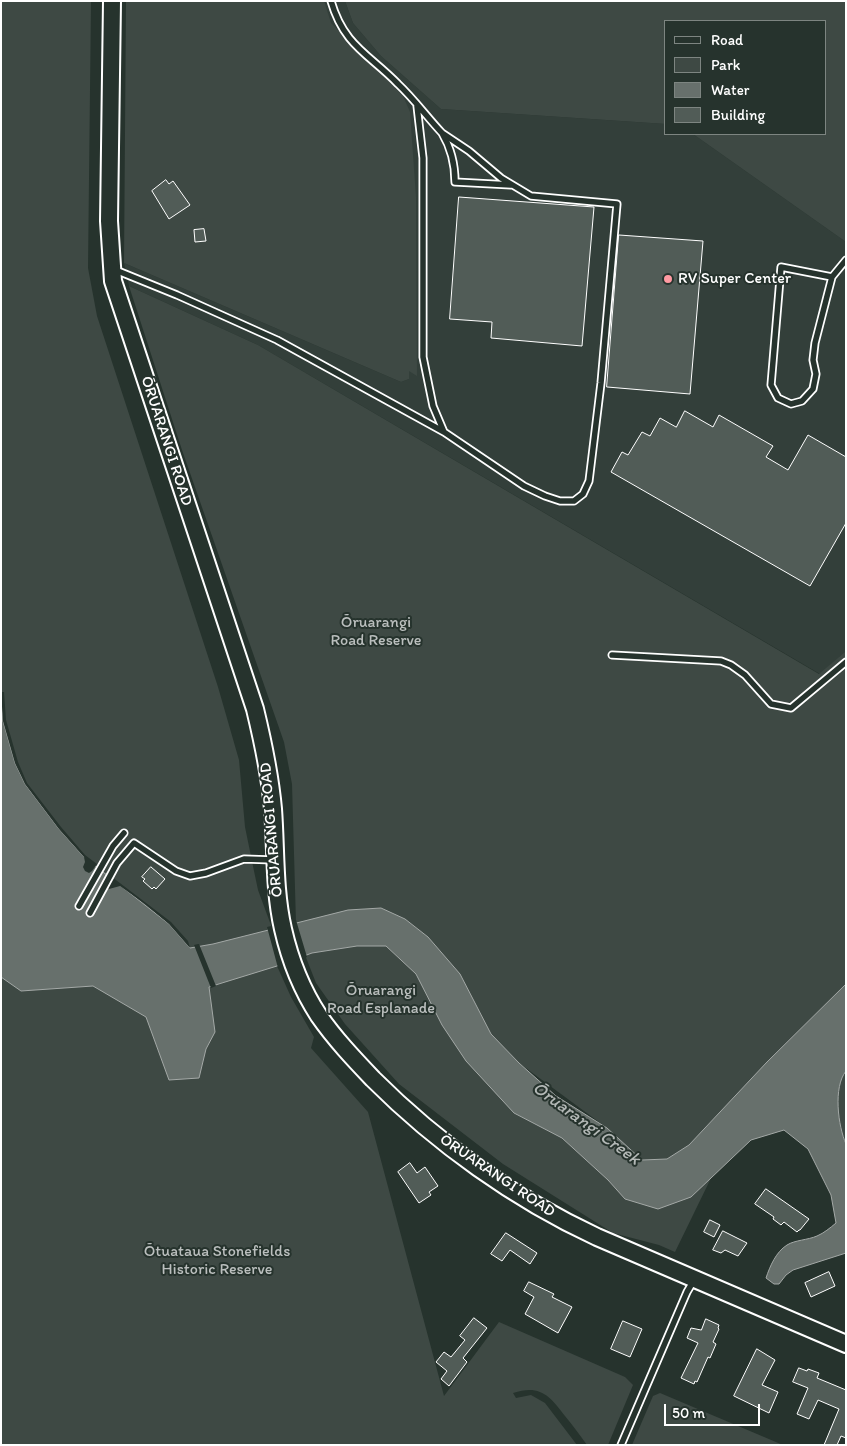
<!DOCTYPE html>
<meta charset="utf-8">
<style>
body{margin:0}
#map{position:relative;width:847px;height:1446px;overflow:hidden;background:#26332d;font-family:Itim,sans-serif}
canvas{display:block}
.frame{position:absolute;inset:0;border:2px solid #fff;pointer-events:none}
.legend{position:absolute;left:664px;top:20px;width:162px;height:115px;box-sizing:border-box;background:#26332d;border:1px solid #7d8581;margin:0;padding:6px 9px;list-style:none;font-size:15px;color:#fff}
.legend li{display:flex;align-items:center;gap:10px;height:25px}
.legend b{width:25px;border:1px solid #7d8581}
.scale{position:absolute;left:664px;top:1404px;width:96px;height:22px;box-sizing:border-box;border:2px solid #fff;border-top:0;padding-left:6px;font-size:15px;line-height:18px;white-space:nowrap;color:#fff;-webkit-text-stroke:4px #26332d;paint-order:stroke}
</style>
<div id="map">
<canvas width="847" height="1446"></canvas>
<div class="frame"></div>
<ul class="legend">
<li><b style="height:6px;background:#26332d"></b>Road</li>
<li><b style="height:14px;background:#3e4944"></b>Park</li>
<li><b style="height:14px;background:#67706c"></b>Water</li>
<li><b style="height:14px;background:#515c57"></b>Building</li>
</ul>
<div class="scale">50 m</div>
</div>
<script>
const ctx = document.querySelector('canvas').getContext('2d');
ctx.lineJoin = 'round';
function fillPath(path, color) {
  ctx.fillStyle = color;
  ctx.fill(path, 'evenodd');
}
function trace(path, color, width, dash) {
  ctx.strokeStyle = color;
  ctx.lineWidth = width;
  ctx.lineCap = dash ? 'butt' : 'round';
  ctx.setLineDash(dash || []);
  ctx.stroke(path);
}
function write(font, color, halo, rows, align = 'center') {
  ctx.font = font + ' Itim,sans-serif';
  ctx.lineWidth = 4;
  ctx.setLineDash([]);
  ctx.textBaseline = 'middle';
  ctx.strokeStyle = halo;
  ctx.fillStyle = color;
  for (const [text, x, y, turn = 0] of rows) {
    ctx.save();
    ctx.translate(x, y);
    ctx.rotate((+turn || 0) * Math.PI / 180);
    ctx.textAlign = isNaN(turn) ? turn : align;
    if (halo) ctx.strokeText(text, 0, 0);
    ctx.fillText(text, 0, 0);
    ctx.restore();
  }
}
fillPath(new Path2D(`
 M317,1h28l8,22 28,33 60,53 225,15v10h27l153,108v409l-26,23 -562,-329 -129,-59 -5,-23 277,119 8,-3 -90,-360z`), '#333f3a');
fillPath(new Path2D(`
 M1,1h90l-3,267 9,48 121,371 21,73 6,67 9,44 4,19 14,38 24,-5 -4,-139 -8,-42 -102,-292 -53,-164 129,59 561,329 27,-23v333l-79,78 -78,83 -22,14 -25,1 -35,-32 -88,-65 -28,-29 -32,-60 -31,-37 -23,-18 -25,-11 -32,2 -36,43 45,-7h29l30,28 26,51 72,88 48,25 46,42 17,19 66,-2 21,-21 -37,76 -16,-7 -46,-12 -110,-69 -104,-80 -54,-60 -29,-41 -11,-28 -28,11 14,31 23,40 -3,11 57,64 76,284 55,-74 126,55 8,8 -25,60h-21c-7,-10 -14,-19 -22,-29 -15,-20 -25,-32 -52,-23l3,5 15,-3 14,8 32,42h-576z
 M126,1h198l7,22 72,73 7,16 6,85 1,179 -8,-5v8l-8,3 -277,-119z
 M345,1h501v241l-153,-108h133v-113h-160v103l-225,-15 -60,-53 -28,-33z
 M846,1071v73c-8,-18 -14,-58 0,-73z
 M660,1393l123,52h-151l21,-49z`), '#3e4944');
const water = new Path2D(`
 M1,690l2,31 12,42 10,21 34,45 25,28 85,67 21,24 23,-4 135,-34 33,-2 24,11 23,18 32,37 31,60 28,29 37,33 51,32 35,32 25,-1 22,-14 78,-83 79,-78v87c-13,16 -8,55 0,73v109l-53,17 -7,5 -7,9h-5l-8,-6c4,-12 10,-26 21,-33 8,-5 21,-5 30,-9 7,-3 13,-8 19,-13l-5,-28 -23,-46 -24,-19 -33,10 -60,57 -33,12 -33,-10 -17,-19 -46,-42 -48,-25 -48,-52 -24,-36 -26,-51 -30,-28h-29l-45,7 -35,13 -68,21 6,45 -9,17 -7,29 -30,2 -23,-63 -53,-31 -72,5 -20,-14z`);
fillPath(water, '#67706c');
trace(water, '#a4a9a7', 1);
fillPath(new Path2D(`
 M1,692h3l2,28 12,42 9,21 34,44 24,28 12,9 -5,7 -3,2 -4,-2 -2,-4 2,-5 -1,-5 -25,-28 -34,-45 -10,-21 -12,-42z
 M112,877l59,45 17,19 2,7 -21,-24 -24,-20 -25,-18 -11,3 -2,-2z
 M296,920l11,37 -29,11 -11,-41z
 M198,944h1l17,42 -5,2 -17,-43z`), '#26332d');
const building = new Path2D(`
 M166,180l3,4 4,-3 17,24 -21,14 -17,-28z
 M459,197l135,10 -12,139 -91,-8 1,-16 -42,-3z
 M204,229l2,12 -11,1 -1,-12z
 M619,235l84,6 -13,153 -83,-7z
 M685,411l28,16 6,-12 54,31 -7,11 22,13 20,-35 38,22v66l-36,63 -199,-114 11,-20 6,3 14,-23 8,4 10,-18 16,9z
 M151,867l14,12 -9,10 -2,-2 -2,2 -9,-8 2,-2 -3,-2z
 M410,1163l7,10 8,-6 13,19 -9,6 2,3 -12,8 -21,-31z
 M766,1189l43,30 -9,11h-1l-2,2 -13,-10 -3,3 -8,-6 1,-2 -19,-13z
 M710,1220l10,5 -6,12 -10,-5z
 M723,1231l24,12 -9,13 -13,-6 -4,3 -8,-3z
 M506,1233l31,20 -7,11 -20,-14 -8,11 -11,-7z
 M829,1272l6,14 -24,11 -6,-14z
 M529,1282l25,12 -2,3 20,10 -14,26 -33,-19 9,-17 -10,-6z
 M474,1318l13,10 -24,30 4,4 -18,24 -8,-7 6,-8 -11,-9 8,-10 7,5 14,-17 -5,-4z
 M706,1319l13,6 -1,3 1,1 -6,13 3,2 -6,14 -2,-1 -11,25 -2,-1 -1,3 -13,-6 17,-35 -11,-5 4,-10 10,2z
 M623,1321l19,8 -12,28 -19,-8z
 M757,1349l18,11 -13,25 16,7 -9,21 -35,-17z
 M799,1368l8,3 1,-2 11,4 -2,5 29,12v48l-5,-2 -4,9h-13l15,-36 -21,-9 -9,19 -12,-5 11,-26 -15,-6z`);
fillPath(building, '#515c57');
trace(building, '#fff', 1);
const lane = new Path2D(`
 M331,1c13,45 38,53 67,83 16,15 29,33 44,49 9,15 13,32 13,49l56,3
 M417,106l6,52v199l10,49 11,26
 M113,269l64,26 100,45 167,92 80,54 21,10 15,5h14l9,-7 6,-13 12,-98 16,-179 -86,-8 -30,-18 -32,-27 -27,-18
 M832,277l-51,-10 -10,118 7,13 13,6 11,-3 11,-12 3,-15 -3,-14 2,-17 17,-66 14,-17
 M612,655l109,6 10,4 14,10 26,29 20,4 55,-46
 M79,906l34,-60 11,-13
 M90,913l27,-50 17,-20 42,28 14,5 16,-3 38,-14 30,1
 M621,1445l66,-153 7,-12`);
const secondary = new Path2D(`
 M112,1l-3,220 4,60 142,428c8,33 15,66 18,100 3,40 1,81 10,120 7,31 19,61 36,87 16,23 35,43 54,63 64,64 142,120 224,158l249,107`);
trace(lane, '#fff', 9);
trace(secondary, '#fff', 20);
trace(lane, '#26332d', 5.5);
trace(secondary, '#26332d', 16);
for (const [x, y, r, color] of [
 [668,279,5,"#ff9aa2"]
]) {
  const dot = new Path2D();
  dot.arc(x, y, r, 0, 2 * Math.PI);
  ctx.fillStyle = color;
  ctx.fill(dot);
  trace(dot, '#26332d', 2);
}
write('16px', '#fff', '#26332d', [
 ["RV Super Center",678,279]
], 'left');
write('16px', '#fff', '#26332d', [
 ["ŌRUARANGI ROAD",166,441,72],
 ["ŌRUARANGI ROAD",272,830,-95],
 ["ŌRUARANGI ROAD",497,1176,34]
]);
write('16px', '#bbbfbe', '#26332d', [
 ["Ōruarangi",376,623],
 ["Road Reserve",376,641],
 ["Ōruarangi",381,991],
 ["Road Esplanade",381,1009],
 ["Ōtuataua Stonefields",217,1252],
 ["Historic Reserve",217,1270]
]);
write('italic 18px', '#b3b8b6', '#26332d', [
 ["Ōruarangi Creek",586,1124,36]
]);
</script>
